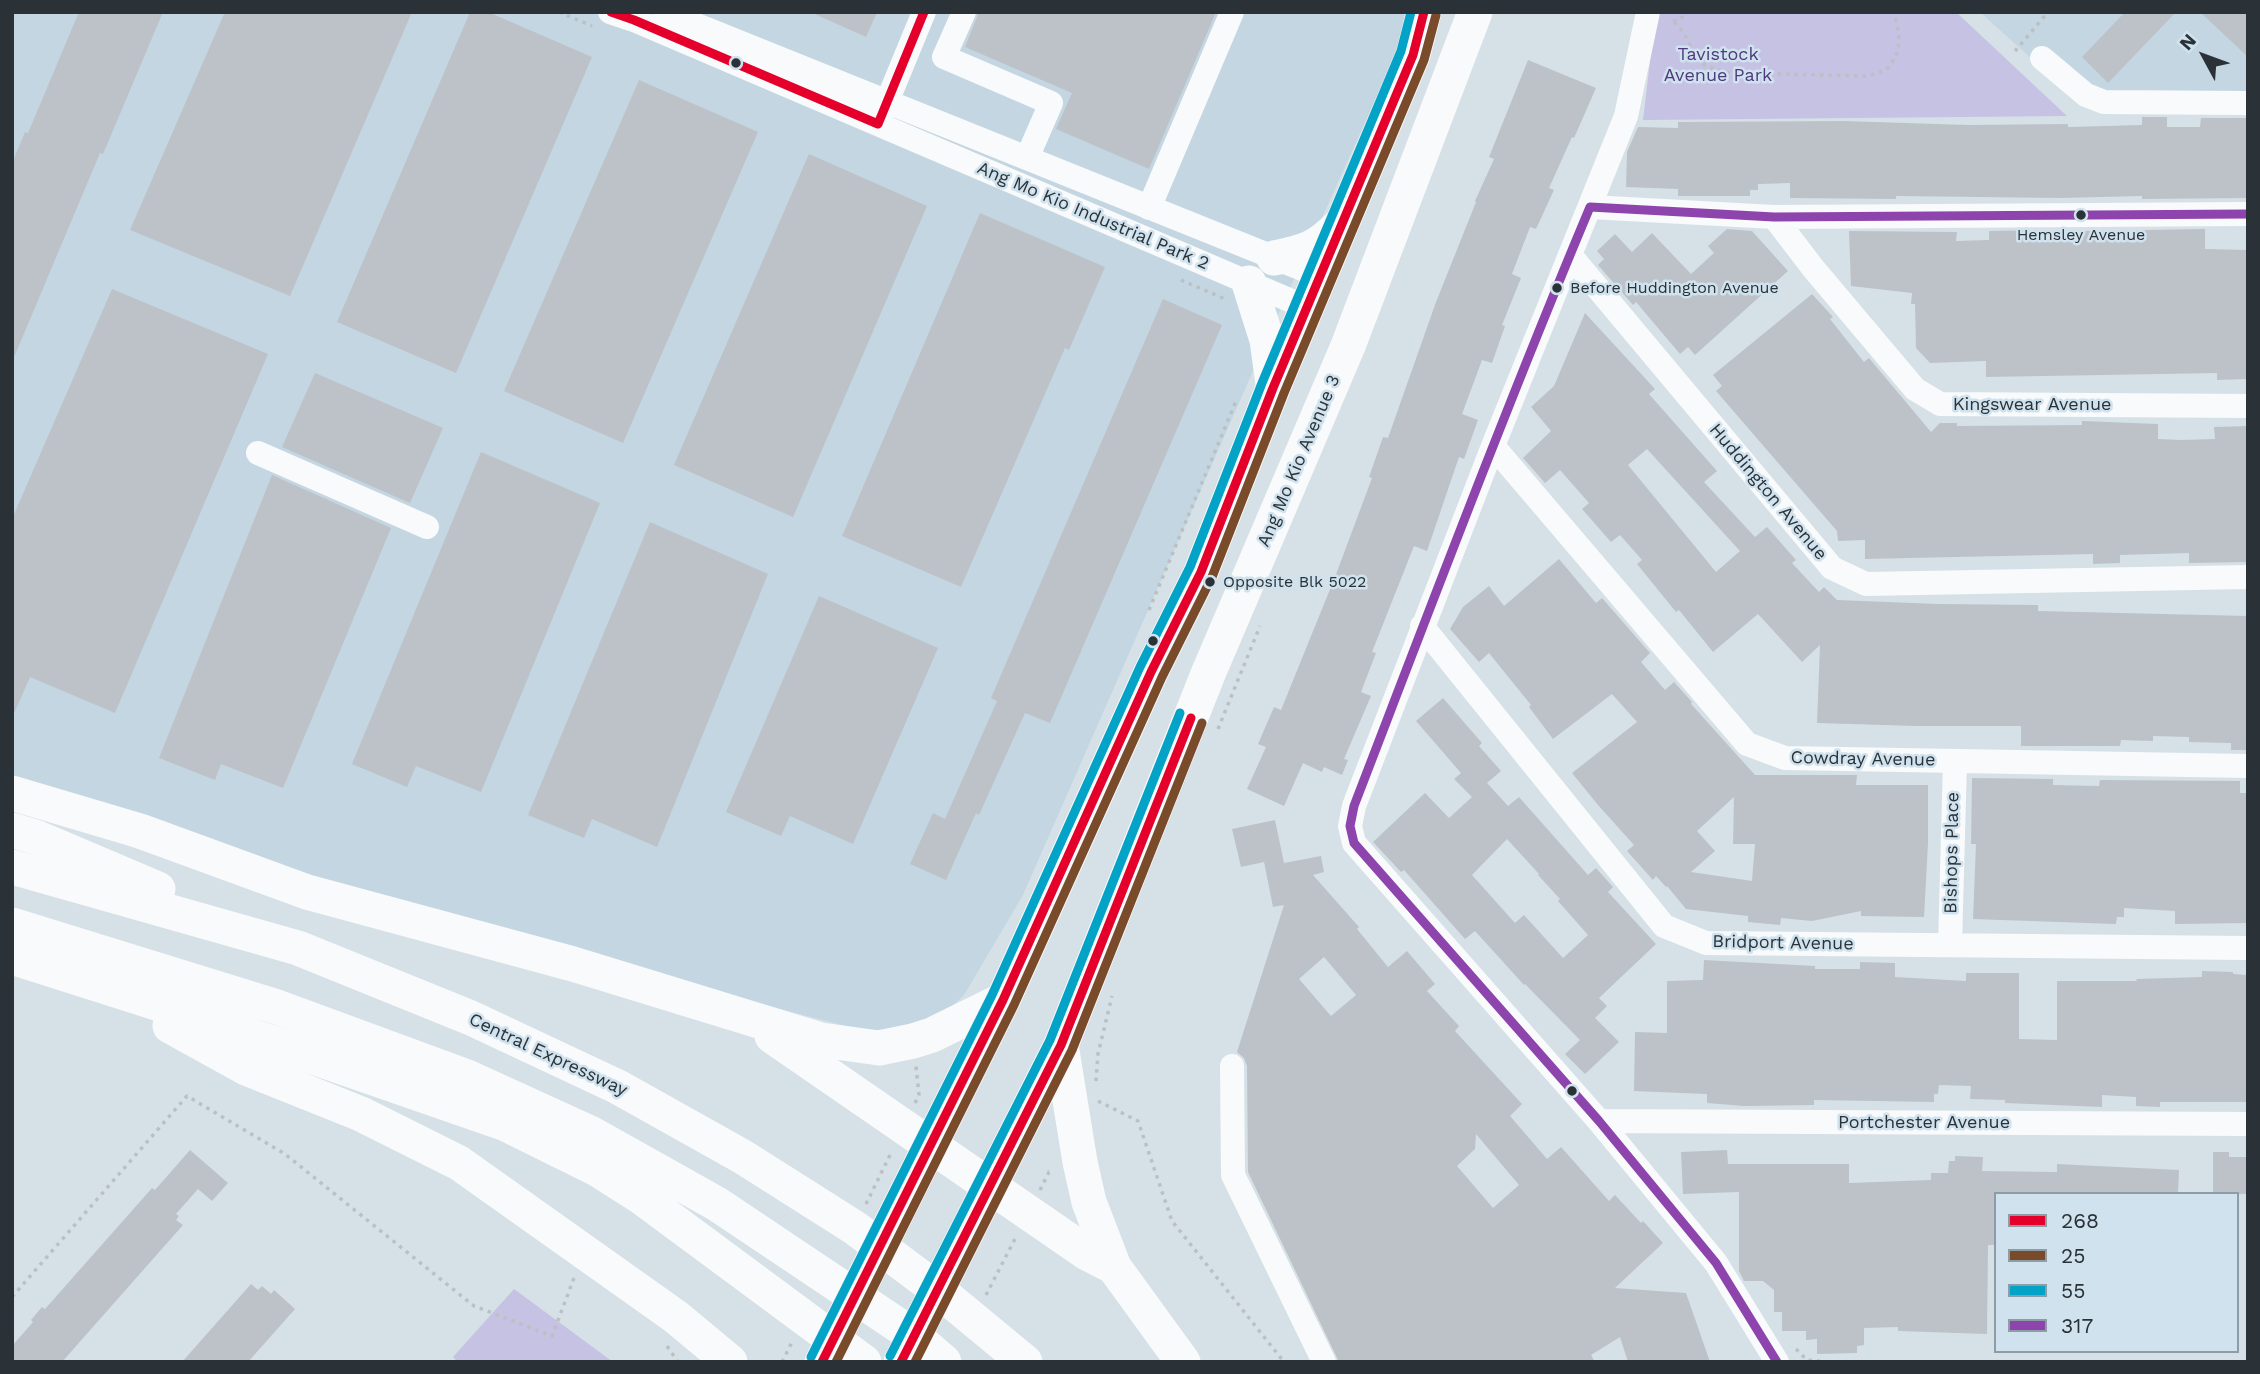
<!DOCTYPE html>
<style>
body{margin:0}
#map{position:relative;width:2260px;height:1374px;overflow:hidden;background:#d6e1e7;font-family:"Work Sans",sans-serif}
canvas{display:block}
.frame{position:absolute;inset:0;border:14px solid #2b3237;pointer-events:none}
.legend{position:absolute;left:1994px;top:1192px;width:245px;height:161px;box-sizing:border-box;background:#cfe2ee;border:2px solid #8d9ca5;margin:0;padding:9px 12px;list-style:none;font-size:21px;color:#2b3237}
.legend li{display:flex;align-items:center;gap:14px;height:35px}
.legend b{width:35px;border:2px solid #8d9ca5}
.north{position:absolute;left:2169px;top:21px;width:70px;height:70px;-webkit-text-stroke:5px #cfe2ee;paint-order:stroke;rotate:311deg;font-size:19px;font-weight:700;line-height:28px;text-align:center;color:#2b3237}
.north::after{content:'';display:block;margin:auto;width:24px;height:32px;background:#2b3237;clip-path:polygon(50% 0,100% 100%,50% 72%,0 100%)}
</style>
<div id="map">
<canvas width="2260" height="1374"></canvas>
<div class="frame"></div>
<ul class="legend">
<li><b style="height:9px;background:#e4002b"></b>268</li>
<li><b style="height:9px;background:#7a4b2a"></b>25</li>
<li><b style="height:9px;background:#02a3c6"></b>55</li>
<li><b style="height:9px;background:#8e44ad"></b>317</li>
</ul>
<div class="north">N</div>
</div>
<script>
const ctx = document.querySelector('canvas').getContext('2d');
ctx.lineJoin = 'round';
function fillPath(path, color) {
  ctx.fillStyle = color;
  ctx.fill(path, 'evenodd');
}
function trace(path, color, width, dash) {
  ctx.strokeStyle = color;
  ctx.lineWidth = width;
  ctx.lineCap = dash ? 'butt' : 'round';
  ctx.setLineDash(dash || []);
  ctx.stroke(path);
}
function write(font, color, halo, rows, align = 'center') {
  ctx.font = font + ' "Work Sans",sans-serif';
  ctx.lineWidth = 5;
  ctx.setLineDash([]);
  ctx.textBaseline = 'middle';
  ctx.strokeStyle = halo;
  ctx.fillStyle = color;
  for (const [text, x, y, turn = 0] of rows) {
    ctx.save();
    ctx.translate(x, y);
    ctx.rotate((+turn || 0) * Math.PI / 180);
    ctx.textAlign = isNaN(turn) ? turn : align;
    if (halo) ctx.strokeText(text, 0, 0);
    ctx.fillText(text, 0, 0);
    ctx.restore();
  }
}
fillPath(new Path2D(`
 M12,12h1393l-7,38 -127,280 -248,565 -59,100 -31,30 -64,7 -561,-145 -296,-103z
 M1980,12h268v91l-170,-2z`), '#c3d6e2');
fillPath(new Path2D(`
 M1656,12h300l111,104 -424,4z
 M514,1289l99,73h-155l-5,-5z`), '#c5c2e3');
fillPath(new Path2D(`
 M79,12h84l-60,142 -3,-1 -88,209v-199l13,-31 3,1z
 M225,12h187l-122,284 -160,-66z
 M470,12h18l104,45 -136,316 -119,-51z
 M810,12h67l-11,25z
 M979,12h237l-67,157 -93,-40 16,-36 -107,-46z
 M2125,12h51l-68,71 -26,-26z
 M2200,12h48v45z
 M1528,60l68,28 -22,50 -2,-1 -23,51 5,2 -18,39 -6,-2 -18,47 9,4 -19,47 3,1 -13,37 -10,-3 -20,54 16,6 -14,39 -5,-2 -32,94 -13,-5 -42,106 4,1 -15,39 10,4 -27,63 4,1 -6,15 -18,-8 -2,5 -19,-9 -19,43 -37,-17 19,-42 -8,-3 16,-37 7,3 54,-133 37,-99 -3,-1 14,-40 5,1 48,-136 40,-100 -1,-1 19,-42 -5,-2z
 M639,80l119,52 -135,311 -119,-52z
 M2142,117h25v10h33l1,-9h47v80l-106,1v-3l-81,2 -165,-2v3l-106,-1v-15l-32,1v6h-8v6h-72v-7l-52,-2 1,-35 11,-25 40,1v-6l165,-1 126,4 99,-1v3l74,-2z
 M809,154l118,52 -134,311 -119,-52z
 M980,213l125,54 -36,83 -4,-2 -104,239 -119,-51z
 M1727,229l25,2 36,40 -93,84 -7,-8 -8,7 -44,-52 -3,3 -35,-40 6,-6 -7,-8 18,-17 17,18 20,-19 39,41 23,-21 -6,-7z
 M2205,229v20l43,1v129l-31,1v-7l-231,4v-16l-56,2 -14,-15 -1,-44h-4l1,-11 -61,-7 -2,-55 108,1 -1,9 33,-1v-9l61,-1v10h33v-9z
 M112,289l156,65 -153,359 -85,-36 -18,41v-199z
 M1812,294l21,23 -3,2 34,43 5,-4 62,74 9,-9h17v3l125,-1v-4l76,3v15l23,1 34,-1 -1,-12 34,-1v136l-59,1v-10l-69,2v8l-27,1v-10l-228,5v-19l-27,1 -1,-10 -121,-140 6,-5 -9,-11z
 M1163,299l59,26 -172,398 -25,-10 -46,102 -3,-2 -30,67 -36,-16 23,-51 12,6 52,-118 -6,-3z
 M1585,313l70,76 -6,5 68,77 -13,11 51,55 12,-10 29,33 -4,3 27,29 5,-5 13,13 101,4 100,1v6l210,5v134h-17v-7l-42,-1v-5l-36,-1v5l-32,-1 -1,6h-99v-20h-104l-100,-3 3,-78 -18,17 -44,-48 -45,38 -34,-42 -3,2 -39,-48 5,-4 -22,-25 -9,7 -29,-33 7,-6 -29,-33 -15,13 -22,-25 28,-27 -20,-24 23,-21zM1647,449l93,102 -24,21 -88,-107z
 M315,373l128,55 -33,75 -128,-56z
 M481,452l119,51 -119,289 -65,-26 -9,21 -55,-23z
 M272,475l119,53 -108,260 -62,-24 -6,16 -56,-22z
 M650,522l118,52 -111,273 -65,-28 -8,19 -56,-23z
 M1559,559l37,44 6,-5 48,55 -9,9 24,28 9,-8 18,20 -1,2 64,71h102l-1,10h72v58l-4,74 -63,-1v-5l-49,10 -31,-3 -1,7 -32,-3v-6l-62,-7 -19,-23 -1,1 -10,-11 -3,4 -26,-29 7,-6 -36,-40 -26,-32 65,-51 -25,-28 -59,45 -24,-32 2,-2 -42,-52 -10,9 -29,-33 13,-22 26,-21 15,20zM1734,797l-1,47h22l-3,37 -61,-9 24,-21 -18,-20z
 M819,596l119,52 -85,196 -63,-28 -9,20 -55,-24z
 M1443,698l39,45 -3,3 22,25 -14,12 21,23 11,-9 69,78 8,-7 17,19 -5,5 48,52 -57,54 8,8 -12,12 24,24 -34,32 -20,-20 15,-14 -55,-56 -1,1 -49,-54 -10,8 -61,-69 -3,2 -28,-30 52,-49 24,25 23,-21 -18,-18 7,-6 -45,-52zM1507,839l32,35 -1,1 22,24 -2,2 30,34 -25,23 -39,-43 -9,8 -43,-48z
 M1972,778l81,1v6l46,1 1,-6 140,1v12h8v130l-73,1v-13l-51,-3v9h-7l-1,7 -143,-5 3,-75h-5z
 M1275,820l9,43 37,-7 3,16 -11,3 46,52 -2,2 31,38 19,-16 28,33 -8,7 32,35 -4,5 67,73 -12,12 37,43 14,-12 48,54 6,-6 26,28 2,-2 20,22 -48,45 71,5 24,69h-82l-8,-25 -29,18 4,7h-256l-91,-190 -1,-106 -3,-8 -7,-6 47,-147 -11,2 -9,-45 -23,5 -9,-38zM1324,957l32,38 -25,21 -32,-37zM1476,1134l43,51 -26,23 -36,-42 18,-17z
 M1704,960l111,6v3h45v-7l35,1v14l71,4v-8h53v66l38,1v-59h80l-1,-2 66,-2v-6l31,1v2l15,1v127h-88v5l-24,-1v-9l-34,-2v12l-97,-4v-3l-35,-1 1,-13 -32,-1 -1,9h-4v8l-120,-2v5l-70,1 -37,-3v-9l-73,-3 1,-59 32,1v-52l36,-1z
 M190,1150l38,33 -16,18 -14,-12 -22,25 3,2 -3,4 7,5 -121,137h-50v-16l21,-24 -2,-2 11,-13 3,2 107,-121 3,2z
 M1727,1150l1,14h121v19l82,-3v-7h17l1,-12h6v-5l28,1 -1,14 75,1v-8l122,6 -1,24h-182v51h-8l-1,89 -89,-3v-4l-34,1v17l-7,1v7l-40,1v-15l-11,1v-9h-24v-19h-8v-22l-11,-9h-19l-5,-10v-79l-56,2 -2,-42z
 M2213,1152h16v5h19v37h-35z
 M251,1284l7,6 4,-4 9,8 3,-4 21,19 -47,53h-66z`), '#bcc2c8');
trace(new Path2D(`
 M559,12l33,14
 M1673,21l7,-1 6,-8
 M1674,22c26,25 8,42 56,51l137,3 18,-5c18,-18 16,-37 8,-59
 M2015,51l33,-39
 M1181,280l44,19
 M1149,610l87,-209
 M1218,729l42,-103
 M1096,1081l2,-27 14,-58
 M1098,1101l40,20 34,100 112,141
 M915,1103l4,-8 -3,-29
 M1040,1190l9,-18 4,-1
 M866,1204l26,-53
 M986,1295l30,-58
 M12,1297l175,-201 98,58 189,152 78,30 22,-58
 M667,1346l11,16
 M1796,1349l11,11 21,2
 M782,1362l11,-22`), '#bbc0c2', 3.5, [3.5, 5]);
trace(new Path2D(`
 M610,12l24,8 674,288
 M664,12c219,86 437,176 656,264
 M964,12l-20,45 107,46 -24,55
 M1648,12l-22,104 -133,330 -139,360 -4,20 4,17 245,278 117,142 61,99
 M2042,58l44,37 18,7 144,1
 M882,114l42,-102
 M1590,207l184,10 474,-3
 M1149,208l83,-196
 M1774,217l39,51 102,121 25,15 308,2
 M1570,255l262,313 34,16 382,-7
 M1493,446l254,298 38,14 463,8
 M258,453l169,74
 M1422,626l242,300 42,17 542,5
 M1950,945l5,-184
 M1232,1066l1,109 91,187
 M1599,1121l649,3`), '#f9fafb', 24);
trace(new Path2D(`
 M1274,258c32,-6 43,-10 66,-33
 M1249,283l18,57 6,44
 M12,793l128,38 167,61 266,72 248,76 58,8 34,-7 19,-6 71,-35
 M12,830l26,8 120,51
 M12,867l286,81 173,70 147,69 125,70 112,71 84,63 86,71
 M12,925l262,81 193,71 125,57 125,70 197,132 30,26
 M12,957l151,48 343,119 91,45 44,28 223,165
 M170,1026l76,42 115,46 98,49 217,154 54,45
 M772,1036l315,217 27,14
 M1061,1045l19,117 9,40 25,65 69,95
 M822,1362l181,-362 148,-328 50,-100 72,-184 140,-333 11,-43
 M901,1362l160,-317 147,-371 140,-328 127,-334`), '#f9fafb', 35);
trace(new Path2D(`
 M611,12l23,8 244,104 46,-112
 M822,1362l181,-362 148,-328 50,-100 72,-184 140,-333 11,-43
 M901,1362l160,-317 130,-327`), '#e4002b', 9);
trace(new Path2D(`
 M836,1362l178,-357 148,-328 50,-100 72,-184 140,-333 12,-45
 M915,1362l157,-312 130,-327`), '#7a4b2a', 9);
trace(new Path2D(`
 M890,1356l160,-316 130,-327
 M811,1357l181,-362 148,-328 50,-100 72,-184 139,-332 10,-39`), '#02a3c6', 9);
trace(new Path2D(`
 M1777,1362l-61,-99 -117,-142 -245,-278 -4,-17 4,-20c77,-200 153,-401 236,-599l184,10 474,-3`), '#8e44ad', 9);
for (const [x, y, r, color] of [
 [736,63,6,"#2b3237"],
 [2081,215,6,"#2b3237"],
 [1557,288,6,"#2b3237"],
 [1210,582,6,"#2b3237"],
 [1153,641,6,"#2b3237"],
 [1572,1091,6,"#2b3237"]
]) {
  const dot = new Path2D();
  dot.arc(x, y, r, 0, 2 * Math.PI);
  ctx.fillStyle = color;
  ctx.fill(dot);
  trace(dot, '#cfe2ee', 2.5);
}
write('16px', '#2b3237', '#cfe2ee', [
 ["Hemsley Avenue",2081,235,"center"],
 ["Before Huddington Avenue",1570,288],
 ["Opposite Blk 5022",1223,582]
], 'left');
write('18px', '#50397e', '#cfe2ee', [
 ["Tavistock",1718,55],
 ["Avenue Park",1718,76]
]);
write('18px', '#2b3237', '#cfe2ee', [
 ["Ang Mo Kio Industrial Park 2",1093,216,23],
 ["Kingswear Avenue",2032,405],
 ["Ang Mo Kio Avenue 3",1299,461,-67],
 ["Huddington Avenue",1768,492,50],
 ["Cowdray Avenue",1863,759,1],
 ["Bishops Place",1952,853,-89],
 ["Bridport Avenue",1783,943,1],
 ["Central Expressway",548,1055,25],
 ["Portchester Avenue",1924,1123]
]);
</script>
